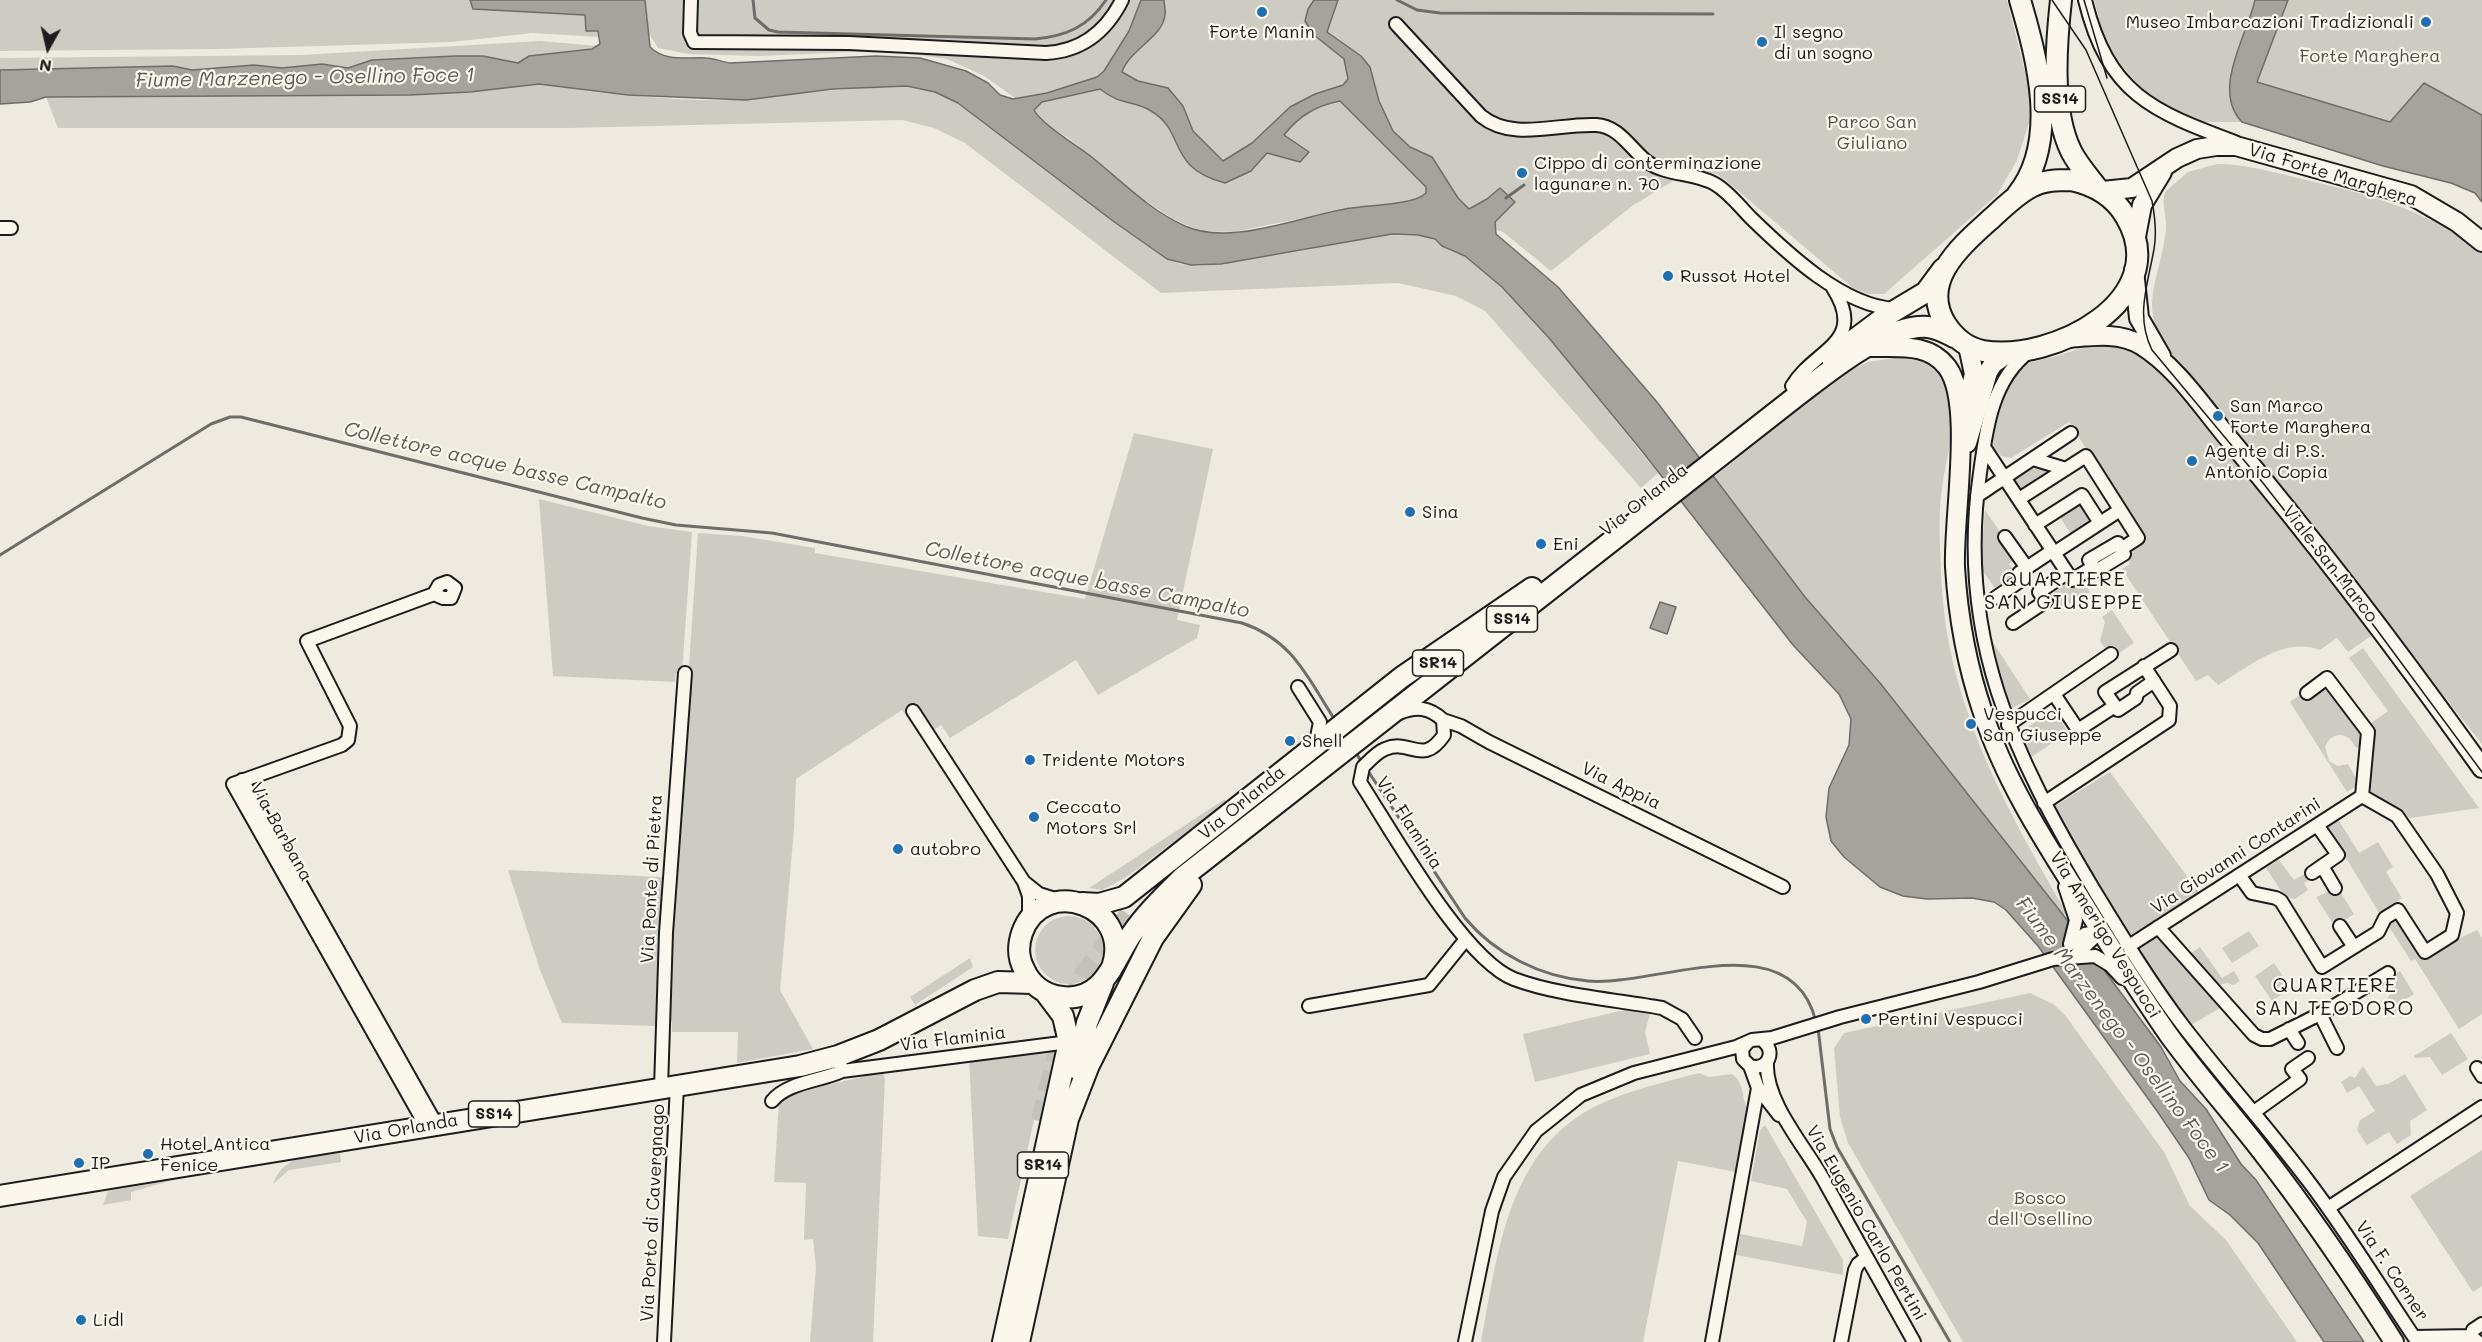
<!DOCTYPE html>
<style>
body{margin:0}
#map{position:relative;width:2482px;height:1342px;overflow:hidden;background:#eeeadf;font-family:Mali,sans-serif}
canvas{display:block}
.north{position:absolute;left:18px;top:18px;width:60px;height:60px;-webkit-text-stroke:4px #fbf7ec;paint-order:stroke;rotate:188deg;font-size:16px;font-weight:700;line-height:24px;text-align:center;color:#1c1c1c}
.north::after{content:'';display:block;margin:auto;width:21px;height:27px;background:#1c1c1c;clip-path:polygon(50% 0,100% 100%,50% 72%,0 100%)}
</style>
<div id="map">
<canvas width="2482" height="1342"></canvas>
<div class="north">N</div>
</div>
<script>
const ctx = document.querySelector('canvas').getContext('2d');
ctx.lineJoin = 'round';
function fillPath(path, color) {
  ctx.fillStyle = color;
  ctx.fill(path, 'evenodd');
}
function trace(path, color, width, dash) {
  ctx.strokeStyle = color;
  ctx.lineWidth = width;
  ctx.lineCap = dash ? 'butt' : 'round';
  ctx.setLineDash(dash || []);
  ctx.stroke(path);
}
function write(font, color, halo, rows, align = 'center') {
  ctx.font = font + ' Mali,sans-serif';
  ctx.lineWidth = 4.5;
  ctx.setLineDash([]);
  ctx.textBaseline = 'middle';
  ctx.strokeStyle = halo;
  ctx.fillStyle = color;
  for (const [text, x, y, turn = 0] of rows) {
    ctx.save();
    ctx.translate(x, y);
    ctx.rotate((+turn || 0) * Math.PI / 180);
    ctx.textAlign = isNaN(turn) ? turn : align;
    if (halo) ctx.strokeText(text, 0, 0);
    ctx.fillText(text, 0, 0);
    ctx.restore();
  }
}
fillPath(new Path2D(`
 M0,0h470l4,9 111,6 13,16 1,6 -67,-4 -80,9 -235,7 -217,2z
 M645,0h1362l22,87 1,33 -13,40 -20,35 -113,99h-15l-16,-6 -129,-109 -8,-5 -23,-5 -61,37 -81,65 -48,-39 -71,-23 -71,-3 -127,26 -34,-1 -27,-12 -39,-26 -64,-54 -23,-14 -12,-13 -51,-36 -37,-17 -43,-6 -49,-1 -97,4 -70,-2 -30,-6 -11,-17z
 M2094,0h161l-7,29 -12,28 -1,57 7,8h-45l-40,-19 -13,-11 -38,-46z
 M2288,0h194v115l-58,-32 -34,39 -134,-41z
 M540,41l58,5c-24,12 -58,2 -80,17l-35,-7h-28l-83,4 -24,8 -26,-4 -40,4 -28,-3 -62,5 -19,-4 -173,4v-12l302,-3z
 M539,84c22,1 42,7 64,9 51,4 120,13 170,2l114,-9h20l28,6 23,11 27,19 128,99 54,38 13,5 21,2 20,-2 87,-14 68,-15 52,1 22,15 15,5 37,31 47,51 109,135 -17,15 -156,-177 -29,-15 -58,-13 -237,10 -196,-150 -31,-15 -32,-8 -333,8h-511l-12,-31 364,-2 59,-3z
 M2217,164c29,0 56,8 85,15 65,15 128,31 180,74v491l-310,-387c-37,-51 -12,-74 -6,-128 1,-13 -5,-25 -1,-37l23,-20z
 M2111,341l41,15 223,277 -27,19 -11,-14 -17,12c-37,-14 -71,17 -102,35l-10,-10 -12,6 -74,-112 8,-5 -5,-7 21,-15 -77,-120 -58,36 -10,-2 -11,-13 14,-56 19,-24c31,-3 58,-17 88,-22z
 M1907,356c15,4 30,7 38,22 18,33 1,76 -3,111 -4,27 -2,55 -1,82 4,129 62,232 125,341l-2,4 -25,-30 -31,-15 -128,-188 -75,-86 -91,-120 129,-103 25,-12z
 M1134,433l79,16 -36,171 23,5 -3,13 -99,57 -22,-35 -126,78 -9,-13 -20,13 -19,-28 -106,69 -2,50 -14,161 33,59 -76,14 1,-31h-66v-11l-5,-1 2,-57 29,-430 44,3 73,12v5l270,46z
 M2033,464l13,4 -2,11 -22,15 -9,-17z
 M2081,498l15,24 -23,15 -16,-24z
 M539,499l109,27 44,6 -10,141h-6l-1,9 -122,-6z
 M1985,510l33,48 -9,6 9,13 -21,14 -17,-24z
 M2066,577l7,10 10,-6 7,11 -29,16 -5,-8 -6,4 -8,-12z
 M2112,610l22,33 -22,15 -12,-17 5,-19 -3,-5z
 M1992,641l38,58 -20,10 -20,-66z
 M2363,648l116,160 -69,10 -35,-20 -10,-15 2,-57 21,-15 -39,-53z
 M2326,686l35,48 -2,14 -4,-1c-6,-16 -24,-16 -30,0l4,14 9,5 10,-2 9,16 -1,6 -9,6 -57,-90 10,-7 5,7z
 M2053,710l15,22 -38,26 -11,-25z
 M2110,772l91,123 -52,33 -2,-3 -17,10 -78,-127z
 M1225,799l2,3 -102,76 -23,12 -13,-2z
 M2336,816l23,37 19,-11 15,25 -7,5 16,26 -11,7 2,4 -12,7 -56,-93z
 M2279,860l15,20 16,-9 4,6 -10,6 4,7 -13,9 -10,-2 -19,-29z
 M508,870l154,7 2,2 -8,147 -94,-3 -22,-53z
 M2338,888l16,26 -19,13 -19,-30z
 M1035 950a34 34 0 1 1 68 0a34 34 0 1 1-68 0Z
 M2395,916l26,40 56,-26 5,8v76l-23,15 -44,-70 -4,2 -25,-39z
 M2249,931l10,15 -27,17 -10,-15z
 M2157,936l65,71 -33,19 -51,-77z
 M2200,947l22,31 12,-7 6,10 -6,4 -7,-2 -8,2 -29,-31z
 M970,958l3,9 -58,38 -5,-8z
 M2274,963l17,25 -19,13 -17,-25z
 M2400,971l14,23 -11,7 -2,13 -18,-7 7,-13 -8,-12z
 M2030,993l23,11 12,11 99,137 26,54 36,34 71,102h-334l-115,-199 -8,-26 -6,-69 10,-15z
 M1628,1009l22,5 -5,18 5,22 -115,28 -12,-48z
 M2451,1033l17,26 -26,16 -12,-18 -15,1 -1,-2z
 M1051,1048l9,2 -14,72 -12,-2 -26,119 -30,-3 -9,-178z
 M2363,1066l13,20 12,-2 17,-10 22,36 -17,11 1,14 -14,9 -8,-12 -22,13 -10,-15 3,-10 15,-9 -16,-25 -12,7 -6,-11 9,-6 5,2z
 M883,1072l2,7 -12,263h-63l6,-75 -3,-28 -9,1 2,-57 -32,-1 5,-80 22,-11z
 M1699,1073l10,4 23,-3c13,10 9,21 15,34l-11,64 -58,-11 -35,181h-162c17,-88 26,-193 117,-237 31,-15 67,-23 101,-32z
 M1765,1125l78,135v15l-107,-20 4,-21 62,12 5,-24 -20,-33 -36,-8 9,-51z
 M2482,1150v136l-9,6 -63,-96z
 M340,1153l1,9 -52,8 -16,14c11,-31 39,-27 67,-31z
 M173,1180l-42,12v8l-28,5 5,-14z`), '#ceccc2');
const water = new Path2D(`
 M470,0h175l5,47c15,15 37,10 56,11 8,0 16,4 24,5l146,-7 44,2 46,13 22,12 12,12 13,4 34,-6 50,-16 7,-6 25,-40 12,-31h23c0,5 2,10 1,15 -2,22 -35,34 -43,57l16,9 30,7 15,18 10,25 30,30 29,-18 38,-36 25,-13 28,-9 5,-6 -4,-20 -30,-24 -9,-14 3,-12 6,-9h24l-11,32 34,24 9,11 9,34 14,30 17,16 22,10 26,41 11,11 18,-10 13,-11 15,14 -20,20 1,12 62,53 99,115 148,195 75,86 184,233 97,131 19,34 26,28 35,55 15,16 108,162h-40l-66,-99 -28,-28 -21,-15 -20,-42 -32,-47 -119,-165 -32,-36 -12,-8 -22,-4 -45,1 -24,-3 -23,-9 -36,-30 -13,-16 -5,-24 3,-29 20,-43 2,-26 -12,-25 -46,-49 -151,-194 -93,-113 -47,-51 -37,-31 -23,-10 -7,-7 -17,-4 -26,-1 -171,30 -30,1 -24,-6 -54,-38 -155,-118 -23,-11 -28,-6 -74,3 -87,11 -118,-5 -89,-11 -69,8 -60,3 -364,2 -16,5 -30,2v-34l173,-4 19,4 62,-5 28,3 40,-4 26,4 24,-8 83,-4h28l35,7 11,-7 63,-7 8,-5 -2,-13h-12l-1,-16 -112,-6zM1100,89c21,17 34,11 51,22 36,21 14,56 74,72l26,-12 16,-18 33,9 9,-10 -25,-17c15,-19 31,-29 56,-34l86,86v6c-11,12 -58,12 -75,15 -48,7 -120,39 -166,18 -34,-15 -63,-44 -92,-68 -15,-12 -52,-34 -59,-48l8,-8z
 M2255,0h33l-31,82 133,40 34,-39 58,32v87l-7,-9 -24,-10 -68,-17 -141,-44c-31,-32 5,-86 13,-122z
 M1660,602l16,5 -9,27 -17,-6z`);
fillPath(water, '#a6a39d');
trace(water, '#6f6d69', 1.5);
trace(new Path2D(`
 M753,0l2,18 14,12 9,2 257,7c31,-3 53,-12 71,-39
 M1397,0l20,10 23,3 273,1
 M1506,198l18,-13
 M0,555l211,-131 19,-7h11l401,101 34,7 96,8 470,90c51,17 65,54 93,97
 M1355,751l7,12
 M1366,768l99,150c30,36 76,59 123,63 68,6 204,-60 228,41
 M1818,1028l12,101 7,18 113,195`), '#6f6d69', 3);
trace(new Path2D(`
 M1041,1121l29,-117 14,-30 45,-59`), '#c4c1b8', 20, [20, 10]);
const street = new Path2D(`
 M691,0l-1,33 4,9 155,1 197,10c36,-2 60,-21 76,-53
 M2085,0c23,94 67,111 150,142
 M1396,24l85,92c32,26 77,7 115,9 23,1 34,23 50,36 20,15 48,11 69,23 14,8 25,23 36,34 37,36 92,88 144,91
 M0,228h11
 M2030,351c-38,28 -44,78 -50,122 -24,162 33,282 114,417 28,46 57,94 90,137 41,53 85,102 125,155 38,50 70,103 105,155l57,-1 7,6
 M1792,386c22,-37 76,-43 41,-98
 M1984,447l88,133 21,-13
 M2033,459l33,10
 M1977,496l94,-63
 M2019,499l67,-43 52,82 -17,11
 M2035,525l47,-30 18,28
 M2005,537l22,31
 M2118,543l6,11 -28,17 -7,-11z
 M2054,553l66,-43
 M1995,598l28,-19 -4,-6 33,-22
 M2013,623l33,-22 -7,-9 28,-19
 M2154,681l-17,12 -1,5 -18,12 -13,-18 66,-42
 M1298,687l22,35 -3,15
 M2307,693l20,-15 41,54 -6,64
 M2054,694l24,36 37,-24
 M913,711l111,171
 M1399,713c17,-7 30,-6 44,7l1,15c-22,32 -33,3 -59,14 -8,3 -16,12 -22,18l-3,15c32,49 103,177 154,197 42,16 103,21 148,29l20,11 13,19
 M1443,720l18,6 28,16 294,145
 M2008,725l103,-71
 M242,780l194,344
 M2044,803l125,-83 1,-14 -26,-40
 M2322,866l13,22
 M2312,873l26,-18 -21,-30
 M2239,875l13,18 24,5 5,3 41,66 56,-35 7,-14 13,-8 27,42 27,-17 5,-22 -20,-39 -40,-58 -35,-20
 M2065,887l11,33 -6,24
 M1029,921v-25l-5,-14 15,12 19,6
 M2340,926l14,21
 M2158,927l96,108 8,4h8l54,-27 64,-39
 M2070,944l15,-10 16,-3
 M2129,946l233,-150
 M2076,955l25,-24
 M1309,1006l120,-21 37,-46
 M2320,1014l17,34
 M2289,1029l9,14
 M1748,1042l-6,7 1,10 7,7c18,5 27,-15 12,-26
 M838,1056l4,15 227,-29
 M1767,1063c-2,38 36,81 55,114 31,55 61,110 92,165
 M1750,1066l8,22 21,27
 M2477,1068l5,8
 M661,1088l5,-155 19,-260
 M772,1101c15,-19 49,-20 70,-30
 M2254,1112l46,-33 -8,-10 16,-11
 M426,1126l-193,-342 109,-39 6,-5 2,-14 -43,-85 127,-47 9,4h8l4,-10 -8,-6 -8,3 -5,9
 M2328,1208l154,-101
 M2471,1336l2,-6 9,-6
 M664,1342l13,-256
 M1465,1342l27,-131 12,-34 32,-46 45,-36 53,-22 102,-26 16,-7 20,-2 68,-21 139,-35 74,-23 42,-3 15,9 12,13
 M1712,1342l46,-254
 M1841,1342l14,-72 3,-6 8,-6`);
const secondary = new Path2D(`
 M2102,191l30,-3 45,-30 20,-9 19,-3h20l175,49 46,27 25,20
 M2135,242l7,-37 20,-33
 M2134,270l5,48 22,38
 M2070,338c23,-2 49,-6 71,7 36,22 62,63 89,95 89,106 172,216 252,328
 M1870,347c27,1 58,-5 77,20 27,35 6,151 8,200 3,50 12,99 28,146 21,65 58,123 94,180 29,47 59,95 91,141 29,40 62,77 93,117 48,61 91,125 133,191
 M1967,403l7,-29 -6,-28
 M1967,443l21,-71 5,-8 17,-12`);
const primary = new Path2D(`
 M2061,0c-5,45 -10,110 10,151 7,14 18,26 27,38
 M2071,180c24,5 43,16 55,37 49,83 -74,146 -143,134 -16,-3 -27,-12 -36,-25 -30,-44 15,-81 45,-108 12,-11 25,-24 39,-31 13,-7 27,-7 40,-7z
 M2017,195c43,-53 20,-137 3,-195
 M1831,357l55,-41 40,-24 17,-23
 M1082,903l17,1 25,-7 278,-220 130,-89
 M1111,970c25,-64 -68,-97 -89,-37 -4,12 -4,25 2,36 7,16 21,26 38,28 41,5 51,-35 69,-62 15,-22 34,-40 52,-58l615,-482c33,-25 88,-71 130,-68 10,1 18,6 26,10
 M1077,1069l10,-46 16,-40
 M0,1196l800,-130 38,-10 41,-16 96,-50 23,-8 35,1
 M1003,1342l66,-300 -6,-26 -18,-24
 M1019,1342l49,-223 21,-54 64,-127 38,-53`);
trace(street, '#1c1c1c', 16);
trace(secondary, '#1c1c1c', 22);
trace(primary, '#1c1c1c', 24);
trace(street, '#fbf7ec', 12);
trace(secondary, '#fbf7ec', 18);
trace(primary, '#fbf7ec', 20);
trace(new Path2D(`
 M2052,0l34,50 66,151c3,16 5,32 2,48 -6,35 -19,67 -2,101l111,133 97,124 122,165
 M2084,0l23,78`), '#1c1c1c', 1.5);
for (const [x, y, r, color] of [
 [1262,12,6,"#1f6fb2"],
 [2426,22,6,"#1f6fb2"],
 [1762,42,6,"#1f6fb2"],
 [1522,173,6,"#1f6fb2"],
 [1668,276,6,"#1f6fb2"],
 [2218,416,6,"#1f6fb2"],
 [2192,461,6,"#1f6fb2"],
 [1410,512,6,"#1f6fb2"],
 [1541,544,6,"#1f6fb2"],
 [1971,724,6,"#1f6fb2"],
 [1290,741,6,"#1f6fb2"],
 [1030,760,6,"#1f6fb2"],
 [1034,817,6,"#1f6fb2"],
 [898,849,6,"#1f6fb2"],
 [1866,1019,6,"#1f6fb2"],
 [148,1154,6,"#1f6fb2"],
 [79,1163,6,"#1f6fb2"],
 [81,1320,6,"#1f6fb2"]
]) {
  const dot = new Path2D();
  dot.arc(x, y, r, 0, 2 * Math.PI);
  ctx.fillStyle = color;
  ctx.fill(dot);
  trace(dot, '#fbf7ec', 2);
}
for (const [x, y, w] of [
 [2060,99,51],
 [1512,619,51],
 [1438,663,51],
 [494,1114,51],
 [1043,1165,51]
]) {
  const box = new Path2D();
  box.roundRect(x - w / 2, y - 13, w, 26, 4.5);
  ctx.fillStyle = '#fbf7ec';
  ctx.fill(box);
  trace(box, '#1c1c1c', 1.5);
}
write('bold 16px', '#1c1c1c', null, [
 ["SS14",2060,99],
 ["SS14",1512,619],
 ["SR14",1438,663],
 ["SS14",494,1114],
 ["SR14",1043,1165]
]);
write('18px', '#1c1c1c', '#fbf7ec', [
 ["Museo Imbarcazioni Tradizionali",2414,22,"right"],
 ["Forte Manin",1262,32,"center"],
 ["Il segno",1774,32],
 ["di un sogno",1774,53],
 ["Cippo di conterminazione",1534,163],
 ["lagunare n. 70",1534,184],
 ["Russot Hotel",1680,276],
 ["San Marco",2230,406],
 ["Forte Marghera",2230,427],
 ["Agente di P.S.",2204,451],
 ["Antonio Copia",2204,472],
 ["Sina",1422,512],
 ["Eni",1553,544],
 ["Vespucci",1983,714],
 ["San Giuseppe",1983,735],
 ["Shell",1302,741],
 ["Tridente Motors",1042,760],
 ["Ceccato",1046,807],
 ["Motors Srl",1046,828],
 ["autobro",910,849],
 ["Pertini Vespucci",1878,1019],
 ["Hotel Antica",160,1144],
 ["Fenice",160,1165],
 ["IP",91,1163],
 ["Lidl",93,1320]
], 'left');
write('18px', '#51514e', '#fbf7ec', [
 ["Forte Marghera",2370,56],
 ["Parco San",1872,122],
 ["Giuliano",1872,143],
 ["Bosco",2040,1198],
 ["dell'Osellino",2040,1219]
]);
write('18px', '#1c1c1c', '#fbf7ec', [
 ["Via Forte Marghera",2333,175,17],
 ["Via Orlanda",1644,500,-38],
 ["Viale San Marco",2330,564,52],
 ["Via Appia",1621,786,26],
 ["Via Orlanda",1242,803,-39],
 ["Via Flaminia",1409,823,57],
 ["Via Barbana",281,832,61],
 ["Via Giovanni Contarini",2236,856,-33],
 ["Via Ponte di Pietra",652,879,-87],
 ["Via Amerigo Vespucci",2105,935,58],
 ["Via Flaminia",953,1039,-7],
 ["Via Orlanda",406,1129,-10],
 ["Via Porto di Cavergnago",653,1213,-87],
 ["Via Eugenio Carlo Pertini",1866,1223,60],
 ["Via F. Corner",2392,1271,56]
]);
write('italic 20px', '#5a5956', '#fbf7ec', [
 ["Fiume Marzenego - Osellino Foce 1",305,78,-1],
 ["Collettore acque basse Campalto",505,466,13],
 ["Collettore acque basse Campalto",1087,580,11],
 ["Fiume Marzenego - Osellino Foce 1",2122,1035,53]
]);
ctx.letterSpacing = '1.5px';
write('20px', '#1c1c1c', '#fbf7ec', [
 ["QUARTIERE",2064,580],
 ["SAN GIUSEPPE",2064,603],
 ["QUARTIERE",2335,986],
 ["SAN TEODORO",2335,1009]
]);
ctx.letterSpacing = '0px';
</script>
